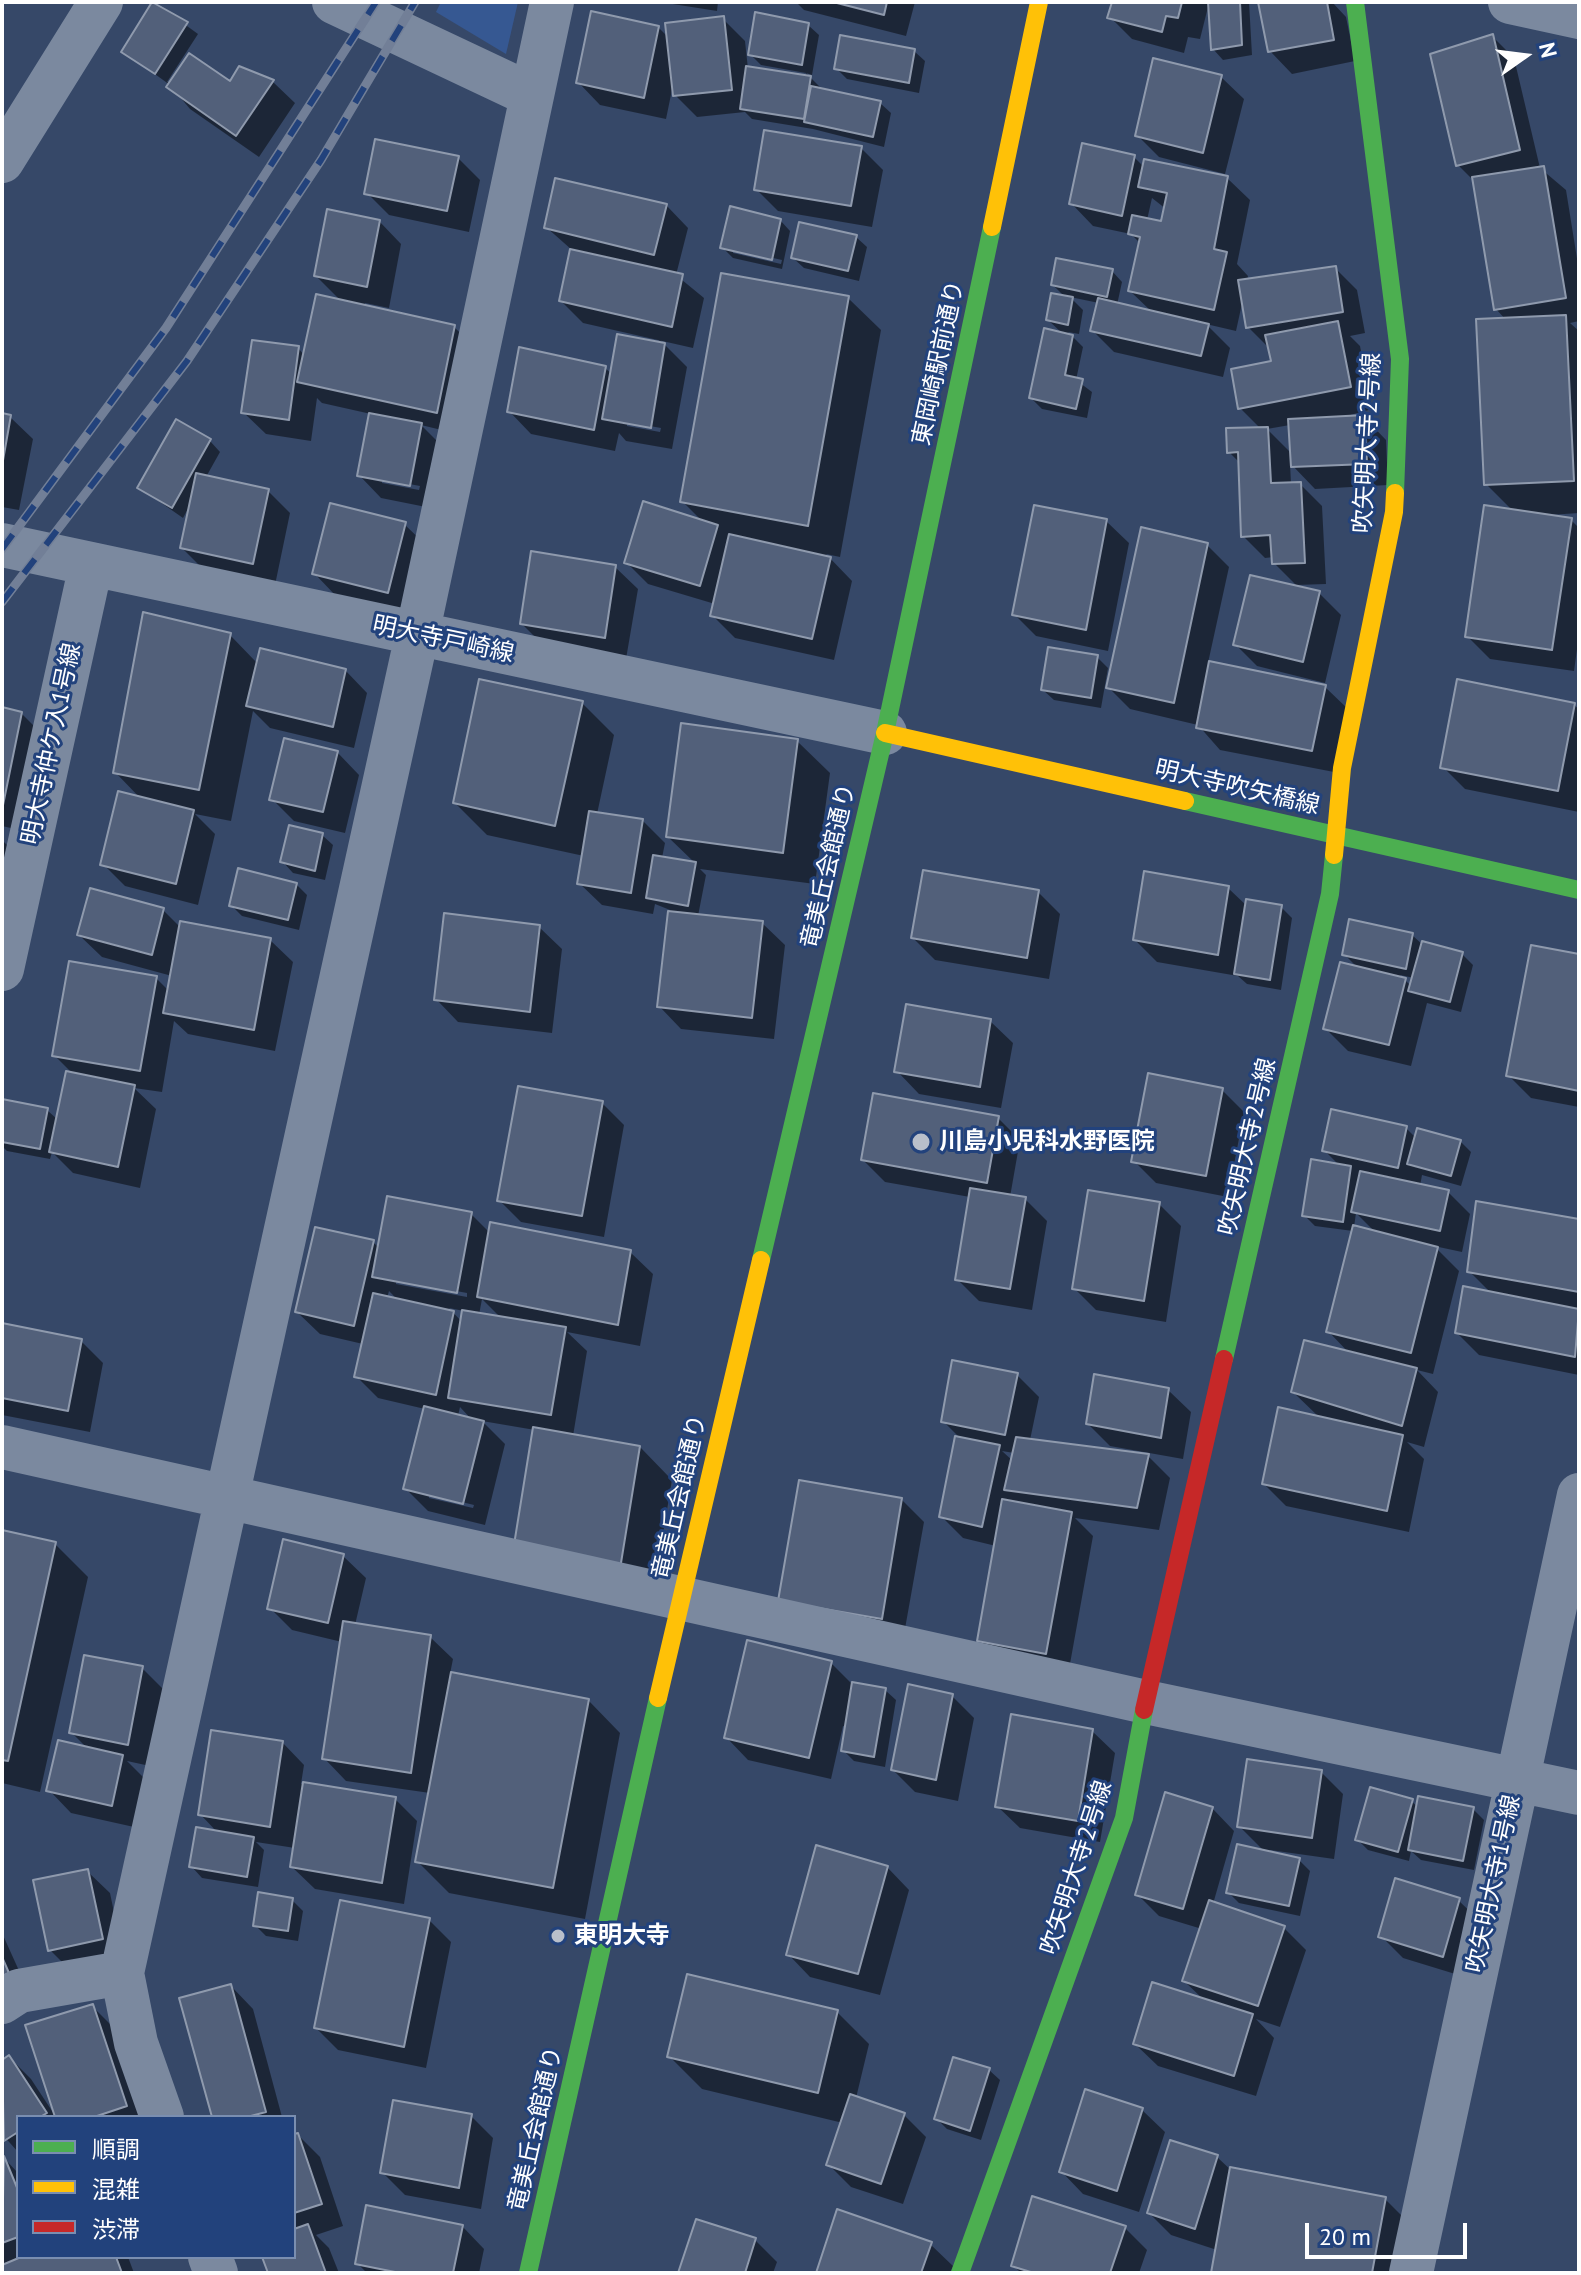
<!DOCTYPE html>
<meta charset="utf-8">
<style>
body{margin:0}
#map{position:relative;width:1581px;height:2275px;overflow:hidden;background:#364868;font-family:"PT Sans","Noto Sans JP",sans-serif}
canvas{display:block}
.frame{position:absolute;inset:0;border:4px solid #fff;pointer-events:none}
.legend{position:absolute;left:16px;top:2115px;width:280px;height:144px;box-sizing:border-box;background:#22427c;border:2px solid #7a8eb0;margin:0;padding:10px 14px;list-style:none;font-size:24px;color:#fff}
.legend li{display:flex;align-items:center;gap:16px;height:40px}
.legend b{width:40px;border:2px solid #7a8eb0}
.north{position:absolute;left:1485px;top:16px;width:80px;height:80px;-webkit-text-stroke:6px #22427c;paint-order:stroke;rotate:76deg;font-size:22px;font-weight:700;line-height:32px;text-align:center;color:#fff}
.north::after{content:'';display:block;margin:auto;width:28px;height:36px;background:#fff;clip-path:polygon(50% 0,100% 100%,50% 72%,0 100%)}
.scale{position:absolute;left:1305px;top:2223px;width:162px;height:36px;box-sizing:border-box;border:4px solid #fff;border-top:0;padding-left:10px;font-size:24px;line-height:28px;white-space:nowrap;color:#fff;-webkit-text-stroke:6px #22427c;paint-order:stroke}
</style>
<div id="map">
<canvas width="1581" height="2275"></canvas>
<div class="frame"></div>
<ul class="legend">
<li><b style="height:10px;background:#4caf50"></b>順調</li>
<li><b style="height:10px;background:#ffc107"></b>混雑</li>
<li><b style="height:10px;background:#c62828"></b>渋滞</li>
</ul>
<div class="north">N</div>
<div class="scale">20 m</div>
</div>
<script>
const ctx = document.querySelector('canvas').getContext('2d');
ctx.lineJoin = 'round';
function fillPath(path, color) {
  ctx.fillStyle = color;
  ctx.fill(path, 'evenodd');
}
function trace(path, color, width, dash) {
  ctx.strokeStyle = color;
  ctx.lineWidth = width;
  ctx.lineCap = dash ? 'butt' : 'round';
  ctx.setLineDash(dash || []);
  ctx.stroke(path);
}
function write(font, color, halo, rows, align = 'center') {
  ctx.font = font + ' "PT Sans","Noto Sans JP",sans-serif';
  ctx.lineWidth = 6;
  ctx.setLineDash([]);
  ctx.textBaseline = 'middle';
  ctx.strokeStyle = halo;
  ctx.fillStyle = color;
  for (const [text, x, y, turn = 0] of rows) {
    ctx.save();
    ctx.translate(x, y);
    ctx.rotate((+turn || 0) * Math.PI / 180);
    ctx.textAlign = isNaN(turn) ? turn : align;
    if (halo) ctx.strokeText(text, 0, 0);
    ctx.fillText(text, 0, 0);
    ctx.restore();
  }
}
fillPath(new Path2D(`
 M441,2h77l-12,52 -70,-42z`), '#365892');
fillPath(new Path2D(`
 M154,2l44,32 -31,48h106l22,21 -36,54 -69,-48 -20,-24 -47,-34z
 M660,2h58l-1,9z
 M796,2h119l-9,34 -102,-26z
 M1114,2h135l3,53 -29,5 -10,-11 -4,-46 -9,36 -12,-2 -4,16 -52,-14 -22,-22z
 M1260,2h72l14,15 9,44 -63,13 -22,-23z
 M723,19l22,22 3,28 57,8 1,-4 -45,-8 -11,-11 58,-29 11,10 -7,40 -6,-2 15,15 59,15 11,10 -7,34 -71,-18 -61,-10 -7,-7 -48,5 -22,-22 -2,-10 -7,34 -66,-14 -22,-23 80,-55 11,11z
 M1492,36l22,22 26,110 26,22 13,81v50l-9,2 9,8v182l-30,2 22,5 8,8v107l-5,36 -84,-12 -23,-23 47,-124 -28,-28 20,-164 -10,-11 -21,-127 -17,-17z
 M914,51l11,10 -6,32 -72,-14 -11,-11z
 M1221,77l23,22 -19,75 -66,-17 -22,-22z
 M861,148l22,22 -11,57 -94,-16 -22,-22z
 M1134,157l10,10 83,11 23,22 -13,64 11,12 -1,5 88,-13 22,22 8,43 -15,3 10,10 12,63 -36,10 28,-2 22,23 2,45 -73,4 -25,-26 1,21h9l22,22 4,78 -30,1 -22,-22v-6l-9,1 -22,-22 -3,-73 -11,-11 32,-23 -21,-21 33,-45 -3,-14 -22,-22 -5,-28 -7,32 -30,-7 24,24 -7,29 -109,-25 -22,-22 7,-27 -29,-6 13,13 -4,24 -11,-2 15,15 -7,33 16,12 -5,26 -45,-9 -11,-11 32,-64 -15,-14 18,-22 -13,-13 59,-14 10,11 -5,23 36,8 -23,-22 10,-48 -9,-9 -38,-8 -22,-23zM1152,198l14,11 -4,15 -15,-4zM1290,425l2,29 -25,-25z
 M458,158l22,22 -11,52 -80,-17 -22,-22z
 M666,205l22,23 -12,47 28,23 -11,50 -110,-25 -22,-22 11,-51 -26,-23z
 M780,220l10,11 -8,38 -49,-11 -10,-10zM733,249l49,11 -1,4 -48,-11z
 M379,221l22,23 -12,64 -24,-5 -1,4 90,20 23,22 -19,85 -37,-9 22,22 -12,61 -50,-10 -22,-23 12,-61 -49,-11 -5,-5 -6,43 -45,-7 -23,-22 55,-64 7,8 37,-54 -26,-26zM382,479l38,7 -1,4 -37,-7z
 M856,237l11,10 -8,34 -55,-13 -11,-10z
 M848,298l33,32 -41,227 -14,-3 26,27 -18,79 -99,-22 -22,-22 2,-12 -67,-20 -22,-22 77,-40 -21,-21z
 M660,340l27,27 -15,82 -46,-8 -7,-8 -4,18 -84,-17 -22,-23 96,-43 7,6zM627,422l34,6 -1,4 -33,-6z
 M2,415l8,2 23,22 -14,71 -17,-3z
 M210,441l10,11 -14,25 62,14 22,22 -15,72 -71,-15 -22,-22 8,-43 -7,13 -43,-30z
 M1106,521l23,22 -21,108 -72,-15 -22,-22z
 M404,524l23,22 -17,68 -74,-18 -22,-23z
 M1207,545l22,22 -21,96 117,24 23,22 -14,63 -114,-22 -22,-25 -68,-16 -22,-22z
 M615,567l23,22 -12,70 -82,-13 -22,-22z
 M1319,593l22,22 -16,68 -68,-17 -22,-22z
 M230,635l28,29 87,6 22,23 -13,55 -84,-20 -17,-17 -22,110 -36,-7 20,20 -17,71 -73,-19 -22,-22 38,-65 -26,-27z
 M1097,657l11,11 -7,40 -47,-8 -11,-10z
 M582,703l32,32 -17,79 46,7 22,22 -3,15 34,6 -28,-27 129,-96 33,32 -15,111 -115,-15 6,6 -8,41 64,7 23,22 -11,94 -93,-10 -22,-23 11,-96 -15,-6 -2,10 -51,-9 -23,-22 5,-27 -97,-21 -32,-32z
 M1574,705l5,4v103l-114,-23 -22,-22z
 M2,710l20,4 22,22 -20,95 -22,-5z
 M337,752l22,23 -14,58 -51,-12 -22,-22z
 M322,835l11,10 -8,35 -32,-7 -10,-11z
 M2,840l13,13 -13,65z
 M296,884l11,11 -8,35 -57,-14 -11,-11z
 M1228,888l19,18 34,1 11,11 -11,72 -34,-6 -9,-8 -81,-14 -22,-22z
 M1038,892l22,22 -11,65 -114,-19 -22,-22z
 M163,910l18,18 89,12 23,22 -18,89 -87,-17 -14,-13 -12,71 -28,-4 22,21 -16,79 -67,-15 -21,-21 -2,7 -43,-8 -5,-5v-38l45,2 11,10 15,-46 -19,-19 102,-77 13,13 3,-15 -70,-19 -23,-22z
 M539,927l23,22 -10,84 -94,-11 -22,-23z
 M1412,935l11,10 39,9 11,11 -12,47 -34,-9 -16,63 -63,-15 -22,-22 32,-61 -14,-14zM1400,975l14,3 -2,9z
 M1579,956v151l-48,-9 -22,-22z
 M990,1021l23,22 -12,65 -82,-14 -22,-23z
 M1222,1090l22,22 -16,85 -72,-14 -22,-22z
 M602,1103l22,22 -20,112 -83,-15 -22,-22z
 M998,1118l22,22 -10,57 15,2 22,22 -15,89 -53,-9 -22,-22 13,-82 -85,-15 -22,-22z
 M1406,1128l10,10 44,3 11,11 -10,34 -39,-11 -2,11 28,6 22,22 -8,38 -28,-6 25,25 -26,103 -16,-4 21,22 -14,55 -17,-5 17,17 -15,73 -123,-26 -22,-22 56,-66 -27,-26 57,-38 -22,-23 25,-100 -38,-5 -11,-11 36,-49 -15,-15zM1356,1213l19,19 -21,-5z
 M1159,1204l22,22 -15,96 -70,-12 -22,-22z
 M471,1214l19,19 140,19 23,22 -13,72 -73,-14 20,19 -14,85 67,11 32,33 -20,120 -104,-18 -13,-152 -53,-9 23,23 -20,81 -57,-14 -22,-22 19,-80 -47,-11 -22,-22 7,-32 -43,-10 -23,-22 76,-70 6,6zM396,1280l71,13v4l-71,-13zM389,1291l3,3 6,7 -11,-3zM482,1299l19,19 -22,-3zM449,1308l15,3 -2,11zM460,1407l12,13 -14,-4zM429,1494l45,11 -1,3 -44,-10z
 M1579,1221v154l-100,-20 -22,-22 35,-39 -23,-23z
 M2,1325l79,16 22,22 -13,69 -88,-17z
 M1017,1375l22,22 -9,43 118,16 22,22 -11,52 -84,-12 18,18 -25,139 -67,-12 -22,-22 17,-95 -33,-8 -22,-22 17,-80 -15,-15zM1002,1451l12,2 -1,8z
 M1168,1390l23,22 -8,47 -73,-13 -22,-22z
 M901,1499l23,23 -21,118 -100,-18z
 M2,1532l53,12 33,33 -48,215 -38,-9z
 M343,1556l23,22 -11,47 75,12 23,22 -3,15 138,26 32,33 -35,186 -136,-26 -32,-32 13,-68 -84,-12 -22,-23 18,-116 -50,-12 -22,-22z
 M831,1663l22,22 32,5 11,10 -11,67 -31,-6 -11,-11 4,-23 -4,-1 -12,53 -83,-19 -22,-23z
 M142,1668l22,22 -14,76 -23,-5 18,18 -11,48 -63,-14 -22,-23 39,-41 -17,-17z
 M952,1696l22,22 -16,83 -43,-9 -22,-22z
 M1092,1731l23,22 -15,89 -80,-14 -23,-22z
 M282,1742l22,23 -3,19 94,15 22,22 -13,83 -89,-15 -23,-22 3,-19 -39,-6 8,8 -6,37 -56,-9 -10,-11 26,-34 -18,-19z
 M1321,1772l22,22 -9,65 -64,-9 -1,3 30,7 11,11 -10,45 -61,-13 -11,-11 37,-40 -26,-26z
 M1411,1801l7,6 55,2 11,11 -10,50 -53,-10 -10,-9 -2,10 -41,-11 -11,-11z
 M1212,1808l22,23 -21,73 71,24 22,22 -26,77 -24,-8 18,19 -18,58 -98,-30 -23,-22 69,-44 -20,-19 18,-52 -43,-13 -22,-22z
 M887,1867l22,23 -29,105 -70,-18 -22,-23z
 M87,1871l23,22 14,68 -52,11 -22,-22z
 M292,1900l11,11 -5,30 -32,-5 -11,-11z
 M1458,1900l23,22 -16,55 -62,-19 -22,-22z
 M429,1920l22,22 -25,126 -88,-18 -22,-22z
 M2,1933l28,62 -28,13z
 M231,1986l22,23 29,108h-68z
 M92,2006l22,22 30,89h-87z
 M837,2012l32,32 -13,54 48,17 22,22 -23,67 -52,-17 -22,-22 14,-42 -141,-34 -33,-33z
 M9,2057l22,22 25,38h-38v35l-16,-18v-72z
 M989,2070l11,10 -19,60 -34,-11 -10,-10z
 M1086,2092l56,18 23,22 -26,80 -56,-18 -22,-23z
 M471,2116l22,22 -12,71 -76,-14 -22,-22z
 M298,2135l22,22 23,69 -27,9 13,13 10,25h-69l-6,-16h30v-121z
 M1217,2157l15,14 153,28 32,32 -7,42h-197l4,-23 -46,-15 -22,-22z
 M4,2158l14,15v84h110l6,16h-132z
 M462,2226l22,23 -5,24h-112l-10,-10z
 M1125,2228l22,22 -8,23h-118l-8,-8z
 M755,2240l22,22 -4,11h-93z
 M930,2244l23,22 -3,7h-132z`), '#0007');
const building = new Path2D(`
 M152,2l36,20 -33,52 -34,-22z
 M833,2h54l-3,13z
 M1112,2h70l-4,16 -12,-2 -4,16 -55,-14z
 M1208,2h32l2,43 -31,5z
 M1258,2h69l7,38 -66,12z
 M591,11l68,15 -15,72 -68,-15z
 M755,12l54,11 -7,42 -54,-10z
 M724,16l8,74 -59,6 -8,-73z
 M1493,34l27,116 -64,16 -26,-112z
 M840,35l75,14 -6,34 -75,-14z
 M189,53l41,28 9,-15 35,14 -38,56 -70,-49z
 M1153,58l69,17 -19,78 -68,-17z
 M746,66l65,10 -7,43 -64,-10z
 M811,86l70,15 -8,36 -69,-15z
 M764,130l98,16 -11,60 -97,-16z
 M375,139l84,17 -12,55 -83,-17z
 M1082,143l53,12 -13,61 -53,-12z
 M1144,159l84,17 -14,73 13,3 -13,58 -86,-19 12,-54 -12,-3 4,-19 29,6 6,-28 -29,-6z
 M1544,166l22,132 -72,12 -22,-133z
 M555,178l112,26 -13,51 -110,-27z
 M730,206l51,13 -9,41 -52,-12z
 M327,209l53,11 -13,67 -53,-11z
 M799,222l58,13 -9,36 -57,-13z
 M570,249l113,25 -11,53 -113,-26z
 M1056,258l57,11 -6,28 -56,-12z
 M1336,266l7,46 -97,16 -8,-48z
 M721,273l128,23 -41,230 -128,-24z
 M1051,293l22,4 -5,28 -22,-5z
 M316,294l139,31 -18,88 -140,-31z
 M1098,298l111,26 -8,32 -111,-25z
 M1566,315l8,166 -90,4 -8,-166z
 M1338,321l13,66 -113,22 -7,-40 40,-8 -6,-26z
 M1044,328l29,7 -8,40 18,4 -7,30 -47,-11z
 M617,334l48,9 -14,85 -49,-9z
 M252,340l47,6 -10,74 -48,-7z
 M519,347l87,19 -12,64 -87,-18z
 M2,413l9,2 -9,51z
 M369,413l53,10 -12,63 -53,-10z
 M1365,415l2,49 -76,3 -3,-48z
 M176,419l35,20 -39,69 -35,-20z
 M1268,427l3,56 30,-1 4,81 -33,1 -2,-29 -29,2 -3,-85 -11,1 -1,-25z
 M196,473l73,16 -16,75 -73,-16z
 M643,501l75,24 -18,61 -76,-23z
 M330,503l76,19 -18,71 -76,-19z
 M1034,505l73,14 -21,111 -74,-15z
 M1484,505l88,13 -20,132 -87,-13z
 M1141,527l67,16 -34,160 -68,-15z
 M729,534l102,23 -19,82 -102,-23z
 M531,551l85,14 -11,73 -85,-14z
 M1250,575l70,16 -17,71 -70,-17z
 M143,612l88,21 -32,157 -86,-17z
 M1048,647l50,8 -7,43 -50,-8z
 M260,648l86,21 -13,58 -87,-21z
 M1209,661l117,24 -14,66 -116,-23z
 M479,679l104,22 -28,125 -102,-23z
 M1457,679l118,24 -17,88 -118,-23z
 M2,707l20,5 -20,98z
 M681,723l117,16 -15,114 -117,-16z
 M284,738l54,13 -15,61 -54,-12z
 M118,791l76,19 -18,74 -76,-19z
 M589,811l54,8 -12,74 -54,-9z
 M289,825l34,8 -8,38 -35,-9z
 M653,855l43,7 -8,44 -42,-8z
 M238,868l59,15 -9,37 -59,-14z
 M923,870l116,20 -12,68 -116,-20z
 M1144,871l85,15 -11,69 -85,-15z
 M90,888l74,20 -12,47 -75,-20z
 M1246,899l36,6 -12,75 -36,-6z
 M668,911l95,10 -11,97 -95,-11z
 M444,913l96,12 -10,87 -96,-12z
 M1349,919l64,14 -7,36 -64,-14z
 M180,921l91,17 -17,92 -91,-17z
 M1422,941l41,11 -13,50 -42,-11z
 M1531,945l48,9v137l-73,-15z
 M69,961l88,15 -17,95 -88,-15z
 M1340,962l66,16 -17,67 -66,-16z
 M906,1004l85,15 -11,68 -86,-15z
 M66,1071l69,14 -17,82 -69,-15z
 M1148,1073l75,15 -17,88 -75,-14z
 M518,1086l85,15 -21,115 -85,-15z
 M873,1093l126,23 -12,67 -126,-23z
 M2,1099l46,9 -8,41 -38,-7z
 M1331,1109l76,17 -9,42 -76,-17z
 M1417,1128l44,12 -10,36 -44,-12z
 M1311,1159l40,7 -8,56 -41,-6z
 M1360,1171l89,19 -9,41 -89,-19z
 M970,1188l56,9 -16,92 -55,-9z
 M1088,1190l72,12 -16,99 -72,-12z
 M387,1196l85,16 -15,81 -85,-16z
 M1476,1201l103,18v73l-112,-20z
 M490,1222l141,28 -13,75 -141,-28z
 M1353,1225l85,22 -27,106 -85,-21z
 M315,1227l59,13 -20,86 -59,-14z
 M1463,1286l116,23 -4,48 -120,-24z
 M373,1293l81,18 -18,84 -82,-18z
 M462,1310l104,17 -15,88 -103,-17z
 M2,1323l80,16 -14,72 -66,-13z
 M1304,1340l113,28 -15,58 -111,-34z
 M952,1360l66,13 -13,62 -64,-13z
 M1094,1374l75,14 -8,50 -75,-14z
 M424,1406l60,15 -21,83 -60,-15z
 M1278,1407l125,28 -16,76 -125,-27z
 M533,1427l107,19 -20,123 -107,-18z
 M955,1436l45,9 -18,82 -43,-10z
 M1016,1437l133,17 -12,54 -133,-18z
 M799,1480l103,18 -20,121 -104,-18z
 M1002,1499l70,13 -26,142 -69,-13z
 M2,1530l54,12 -48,219 -6,-1z
 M283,1539l61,15 -16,69 -61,-14z
 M343,1621l88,14 -20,138 -89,-14z
 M747,1640l85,21 -23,97 -85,-20z
 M84,1655l59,11 -15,79 -59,-12z
 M451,1672l138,27 -36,189 -138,-26z
 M852,1682l34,6 -12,69 -33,-6z
 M908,1684l45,10 -17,86 -45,-10z
 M1011,1714l82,15 -15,92 -83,-14z
 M211,1730l72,11 -13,86 -72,-12z
 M58,1740l65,15 -11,51 -66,-15z
 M1247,1759l75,11 -10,68 -75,-11z
 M303,1782l93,15 -14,86 -92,-16z
 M1370,1787l43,12 -15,53 -43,-12z
 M1165,1792l48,15 -30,102 -48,-14z
 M1418,1796l56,11 -11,54 -55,-11z
 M196,1827l58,10 -7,40 -58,-10z
 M1237,1844l63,14 -11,48 -63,-13z
 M816,1845l72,21 -30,108 -72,-19z
 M88,1869l15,70 -55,12 -15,-71z
 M1395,1878l65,20 -17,59 -65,-20z
 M258,1892l35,6 -5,33 -35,-5z
 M340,1900l90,18 -26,129 -90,-19z
 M1209,1900l76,26 -27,80 -76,-25z
 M2,1957l7,16 -7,3z
 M687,1974l151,36 -20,83 -151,-36z
 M1152,1982l101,32 -19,62 -101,-32z
 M231,1984l35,128 -19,5h-35l-33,-119z
 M93,2004l34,102 -33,11h-39l-30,-92z
 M9,2055l38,58 -7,4h-22v15l-14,9 -2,-81z
 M953,2057l37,11 -20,63 -36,-12z
 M1085,2089l58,19 -26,83 -58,-19z
 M850,2094l55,19 -24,71 -55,-19z
 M393,2100l79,14 -13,74 -79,-15z
 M298,2133l24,71 -28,9v-79z
 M1170,2140l48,15 -23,74 -48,-16z
 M4,2156l14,34v47l-16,6z
 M1230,2167l156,30 -14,76h-161z
 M1032,2196l94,30 -16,47h-76l-23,-7z
 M366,2205l97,20 -10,48h-53l-45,-9z
 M837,2209l95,33 -11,31h-105z
 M696,2219l60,19 -11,35h-67z
 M308,2224l18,49h-58l-6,-16h32v-28z
 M21,2257h95l6,16h-120v-8z`);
fillPath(building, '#52607a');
trace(building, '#8f9aad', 2);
trace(new Path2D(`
 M334,2l197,93
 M1510,2l69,15
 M2,161l99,-159
 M2,545l883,188
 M2,969l89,-404
 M2,1447l1144,255 433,91
 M2,2002l17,-11 103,-18
 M162,2117l-26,-74 -14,-70 295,-1338 135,-633
 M210,2257l6,16
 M1411,2273l168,-778`), '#7b899f', 44);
trace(new Path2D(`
 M1355,2l45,357 -5,134
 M1185,801l394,89
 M761,1260l124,-527 107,-506
 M1224,1359l106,-465 4,-39
 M528,2273l130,-575
 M960,2273l164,-455 20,-108`), '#4caf50', 18);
trace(new Path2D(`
 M992,227l47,-225
 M885,733l300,68
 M1334,855l8,-87 52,-256 1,-19
 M658,1698l103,-438`), '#ffc107', 18);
trace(new Path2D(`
 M1144,1710l80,-351`), '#c62828', 18);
const rail = new Path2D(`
 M2,549l164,-221 210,-326
 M2,602l185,-241 134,-201 94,-158`);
trace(rail, '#727f97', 9);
trace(rail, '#22427c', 6, [18]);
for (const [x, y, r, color] of [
 [921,1142,10,"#b9bfca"],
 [558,1936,8,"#b9bfca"]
]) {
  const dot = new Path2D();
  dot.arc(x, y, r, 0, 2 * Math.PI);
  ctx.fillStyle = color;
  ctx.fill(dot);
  trace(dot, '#22427c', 3);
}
write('24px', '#fff', '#22427c', [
 ["東岡崎駅前通り",939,363,-78],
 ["吹矢明大寺2号線",1368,443,-87],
 ["明大寺戸崎線",443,640,12],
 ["明大寺仲ケ入1号線",52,744,-78],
 ["明大寺吹矢橋線",1237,788,13],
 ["竜美丘会館通り",829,866,-77],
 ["吹矢明大寺2号線",1248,1147,-77],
 ["竜美丘会館通り",680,1497,-77],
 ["吹矢明大寺2号線",1077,1868,-72],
 ["吹矢明大寺1号線",1494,1884,-78],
 ["竜美丘会館通り",536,2129,-77]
]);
write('bold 24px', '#fff', '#22427c', [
 ["川島小児科水野医院",939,1142],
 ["東明大寺",574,1936]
], 'left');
</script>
